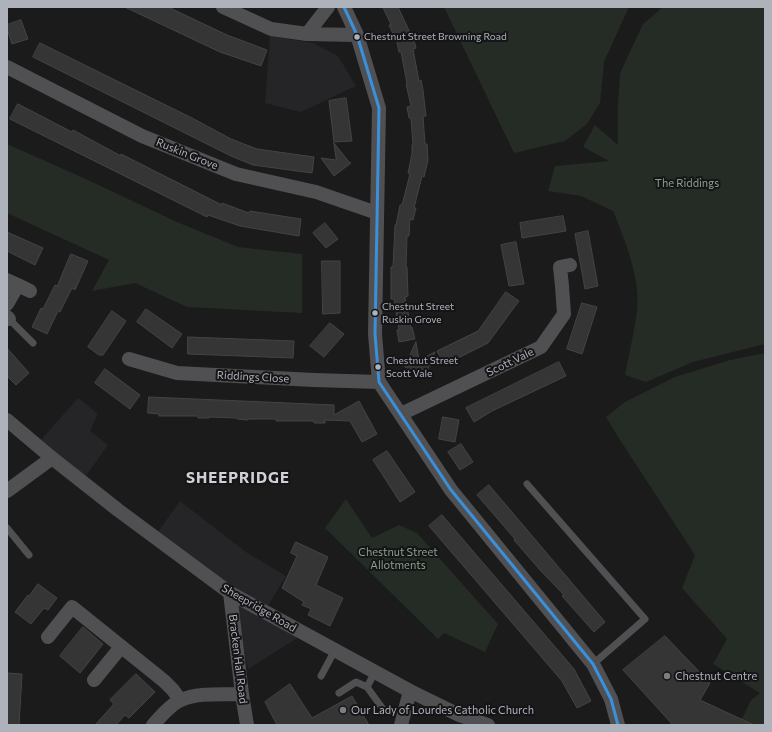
<!DOCTYPE html>
<style>
body{margin:0}
#map{position:relative;width:772px;height:732px;overflow:hidden;background:#1b1b1b;font-family:Commissioner,sans-serif}
canvas{display:block}
.frame{position:absolute;inset:0;border:8px solid #aeb2ba;pointer-events:none}
</style>
<div id="map">
<canvas width="772" height="732"></canvas>
<div class="frame"></div>
</div>
<script>
const ctx = document.querySelector('canvas').getContext('2d');
ctx.lineJoin = 'round';
function fillPath(path, color) {
  ctx.fillStyle = color;
  ctx.fill(path, 'evenodd');
}
function trace(path, color, width, dash) {
  ctx.strokeStyle = color;
  ctx.lineWidth = width;
  ctx.lineCap = dash ? 'butt' : 'round';
  ctx.setLineDash(dash || []);
  ctx.stroke(path);
}
function write(font, color, halo, rows, align = 'center') {
  ctx.font = font + ' Commissioner,sans-serif';
  ctx.lineWidth = 4;
  ctx.setLineDash([]);
  ctx.textBaseline = 'middle';
  ctx.strokeStyle = halo;
  ctx.fillStyle = color;
  for (const [text, x, y, turn = 0] of rows) {
    ctx.save();
    ctx.translate(x, y);
    ctx.rotate((+turn || 0) * Math.PI / 180);
    ctx.textAlign = isNaN(turn) ? turn : align;
    if (halo) ctx.strokeText(text, 0, 0);
    ctx.fillText(text, 0, 0);
    ctx.restore();
  }
}
fillPath(new Path2D(`
 M270,36l43,7 25,13 18,30 -55,26 -36,-9z
 M78,398l20,16 -8,17 18,14 -23,32 -45,-36z
 M180,501l66,51 40,24 -23,38 36,23 -51,32 -6,-25 -9,-54 -76,-57z`), '#252527');
fillPath(new Path2D(`
 M444,7h185l-25,55 -4,41 -13,21 -22,17 -51,12z
 M663,7h102v337l-72,18 -47,20 -21,-7c4,-21 9,-43 12,-63 4,-32 -12,-72 -24,-101l-32,-15 -33,-5 7,-25 54,-5 -26,-14 12,-22 23,20v-41l2,-31 23,-49z
 M7,144l81,36 89,42 61,25 64,7v59l-115,-6 -52,-24 -43,8 17,-31 -102,-47z
 M765,353v372h-26l12,-25 9,-7 -47,-29 14,-25 -45,-51 13,-33 -75,-115 -14,-23 19,-15 50,-25 55,-17z
 M346,499l26,39 27,-13 18,8 81,91 -13,28 -41,-19 -6,6 -113,-111z`), '#252b25');
const building = new Path2D(`
 M125,7h43l59,28 40,15 -6,16 -41,-14z
 M383,7h15l14,30 1,-1 3,12 -3,1 6,32 2,-1 2,10 3,26h-3l2,28h2l1,16 -4,17 -2,-1 -8,32h2l-3,12 -3,-1 -1,17h-2l-1,31h1l1,29 -3,1 6,31 1,-1 3,12 -16,3 -2,-12h2l-5,-31h-3v-32h2l2,-42h1l4,-20h2l8,-31 -2,-1 4,-19v-9h1l-2,-27h-2l-2,-11 4,-1 -5,-22 1,-1 -6,-31h-2l-2,-10 -8,-17h2z
 M21,20l7,19 -16,5 -5,-15v-4z
 M40,43l152,75 39,21 26,10 57,8 -2,16 -59,-8 -22,-9 -198,-99z
 M346,98l6,43 -18,1 -5,-41z
 M18,104l54,28 1,-2 48,26v-2l101,51v-2l27,10 1,-2 51,8 -2,17 -59,-10 -32,-11 -1,2 -197,-98z
 M334,143l15,19 2,1 -17,13 -13,-18 15,2z
 M563,216l3,15 -44,7 -2,-15z
 M325,223l13,16 -12,9 -13,-15z
 M588,231l10,55 -13,3 -10,-55z
 M7,232l36,16 -8,17 -28,-14z
 M516,242l8,42 -15,2 -8,-41z
 M71,254l17,7 -13,29 -3,-2 -12,24 -2,-1 -11,23 -15,-7 9,-19 2,1 12,-24 2,1z
 M322,261h18v52l-17,1z
 M506,292l13,9 -31,42 -44,22 -7,-14 41,-20z
 M582,303l15,4 -15,47 -15,-5z
 M146,309l36,25 -10,14 -35,-26z
 M112,311l14,10 -23,34h-4l-11,-8z
 M330,323l14,11 -20,23 -14,-11z
 M188,337l106,4 -1,17 -105,-4z
 M416,342l3,18 16,-8 -10,24 -20,-9z
 M7,348l22,25 -13,12 -9,-9z
 M559,362l7,14 -74,35 -18,11 -8,-14z
 M105,369l35,26 -10,14 -35,-26z
 M149,397l185,8v10l25,-14 18,33 -15,8 -12,-21 -25,-1v3h-11v-2h-38v-2h-28v1l-11,-1v-1l-28,-1v1h-11v-2h-39v-2l-11,-1z
 M443,417l16,3 -4,22 -16,-3z
 M461,444l12,18 -13,8 -12,-18z
 M387,451l28,41 -15,10 -27,-42z
 M489,485l116,137 -11,10 -32,-36 2,-1 -24,-25 -26,-30 1,-1 -38,-44z
 M442,515l132,154 17,32 -14,7 -15,-27 -133,-155z
 M296,542l32,15 -12,28 27,13 -13,28 -22,-11 3,-6 -9,-4 2,-3 -22,-14 15,-32 -6,-3z
 M38,584l19,14 -9,12 -4,-2 -13,16 -16,-12 13,-17 1,1z
 M83,627l20,17 -23,29 -20,-17z
 M665,636l45,47 -10,17 54,25h-81l-50,-55z
 M7,673l15,1 -3,51h-12z
 M136,674l19,18 -26,26 -4,-3 -9,10h-21l19,-21 -4,-4z
 M290,684l22,34 40,-22 17,29h-92l-12,-23z`);
fillPath(building, '#353536');
trace(building, '#444447', 1);
trace(new Path2D(`
 M9,319l24,24
 M527,484l118,135 -52,45
 M7,528l22,27
 M321,676l14,-26
 M367,687l16,22
 M339,693l17,-11 11,5 8,-15`), '#505053', 7);
trace(new Path2D(`
 M223,7l48,22 36,5 50,1
 M344,7l13,28 22,73 -4,226 4,48 72,108 142,174 18,35 7,26
 M307,34l21,-27
 M7,67l135,69 94,38 80,18 61,21
 M7,280l11,5 -11,19
 M18,285l12,6
 M7,317l2,2
 M129,359l48,14 137,7 65,2
 M401,414l140,-67 23,-33 -2,-28 -2,-19 10,-2
 M7,420l45,38 66,52 112,83 180,98 49,24 29,10
 M7,491l45,-33
 M230,593l12,101 5,31
 M48,637l24,-30 92,74 9,9 7,10
 M94,680l27,-33
 M153,725c7,-8 18,-21 28,-25 18,-8 41,-5 61,-6
 M401,725l9,-34`), '#505053', 14);
trace(new Path2D(`
 M344,7l13,28 22,73 -4,226 4,48 72,108 142,174 18,35 7,26`), '#3a90db', 3);
for (const [x, y, r, color] of [
 [357,37,3.5,"#aeb2ba"],
 [375,313,3.5,"#aeb2ba"],
 [378,367,3.5,"#aeb2ba"],
 [667,676,4,"#7b7d82"],
 [343,710,4,"#7b7d82"]
]) {
  const dot = new Path2D();
  dot.arc(x, y, r, 0, 2 * Math.PI);
  ctx.fillStyle = color;
  ctx.fill(dot);
  trace(dot, '#151517', 1.5);
}
write('10px', '#aeb2ba', '#151517', [
 ["Chestnut Street Browning Road",364,37],
 ["Chestnut Street",382,307],
 ["Ruskin Grove",382,320],
 ["Chestnut Street",386,361],
 ["Scott Vale",386,374]
], 'left');
write('11px', '#aeb2ba', '#151517', [
 ["Ruskin Grove",187,154,22],
 ["Scott Vale",510,362,-26],
 ["Riddings Close",253,377,3],
 ["Sheepridge Road",259,608,30],
 ["Bracken Hall Road",238,659,83]
]);
write('11px', '#88a289', '#151517', [
 ["The Riddings",687,183],
 ["Chestnut Street",398,552],
 ["Allotments",398,565]
]);
write('11px', '#aeb2ba', '#151517', [
 ["Chestnut Centre",675,676],
 ["Our Lady of Lourdes Catholic Church",351,710]
], 'left');
ctx.letterSpacing = '1px';
write('bold 15px', '#cfd1d6', '#151517', [
 ["SHEEPRIDGE",238,478]
]);
ctx.letterSpacing = '0px';
</script>
